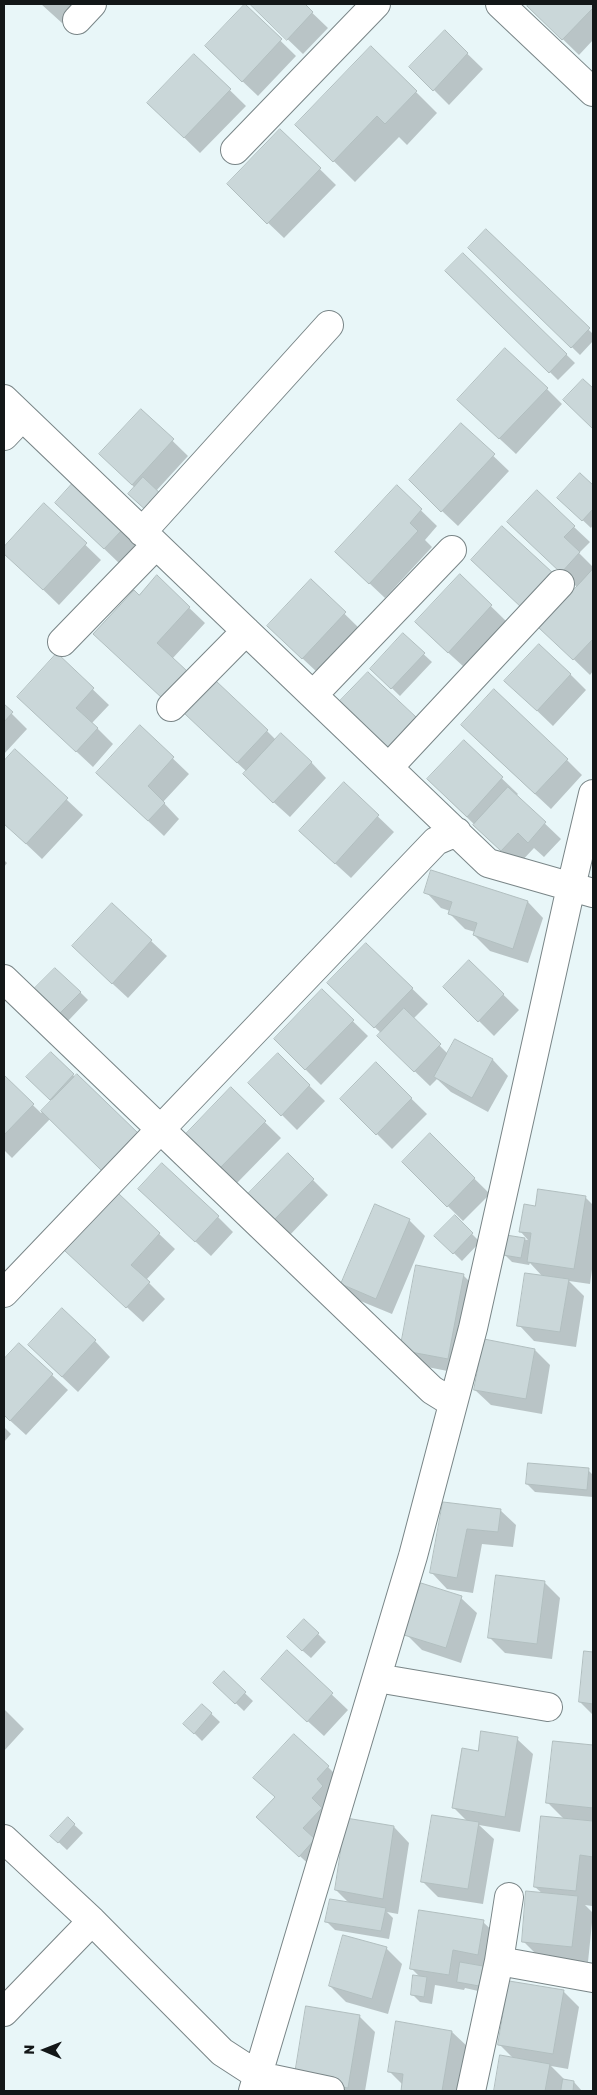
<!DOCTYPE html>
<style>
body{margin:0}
#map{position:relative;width:597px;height:2095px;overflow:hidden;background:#e8f6f8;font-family:Rubik,sans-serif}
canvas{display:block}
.frame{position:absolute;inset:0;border:5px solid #131718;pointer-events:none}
.north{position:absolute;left:20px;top:2025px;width:50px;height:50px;-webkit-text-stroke:4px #e8f6f8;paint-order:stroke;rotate:271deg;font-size:14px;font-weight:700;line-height:20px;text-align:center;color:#131718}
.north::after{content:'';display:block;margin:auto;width:18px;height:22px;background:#131718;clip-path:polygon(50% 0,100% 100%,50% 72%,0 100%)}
</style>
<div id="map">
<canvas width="597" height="2095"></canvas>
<div class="frame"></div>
<div class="north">N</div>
</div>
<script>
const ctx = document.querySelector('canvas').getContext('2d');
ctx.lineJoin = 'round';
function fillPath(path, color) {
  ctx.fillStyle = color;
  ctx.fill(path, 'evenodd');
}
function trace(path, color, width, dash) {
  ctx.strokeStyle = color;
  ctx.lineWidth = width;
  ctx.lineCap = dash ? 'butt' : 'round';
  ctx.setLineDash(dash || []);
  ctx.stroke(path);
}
fillPath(new Path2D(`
 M41,4h39l-18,19z
 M251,4h52l25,24 -25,26z
 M531,4h62v36l-14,15 -50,-49z
 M245,6l51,50 -38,40 -36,-34z
 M445,32l38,37 -34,36 -38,-38z
 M194,55l52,51 -46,47 -36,-35z
 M416,92l21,21 -30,32 -8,-8 -44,45 -58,-57z
 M280,130l56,55 -52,53 -40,-38z
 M486,230l107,104v7l-13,14 -110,-107z
 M463,254l112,109 -17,17 -111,-109z
 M547,389l15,15 -46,50 -42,-39z
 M141,410l47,46 -32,35 -21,-3 -19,-19z
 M461,425l48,46 -51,55 -32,-30z
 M580,474l13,12v39l-2,3 -32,-30z
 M397,487l40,39 -12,14 7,7 -47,51 -33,-31z
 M44,505l57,55 -42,45 -55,-53v-3z
 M72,518l49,13 16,15 -17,18z
 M574,527l16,15 -11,11 14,14v104l-3,4 -33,-32 21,-55 -54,-51z
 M460,576l47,46 -43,45 -32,-29z
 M157,577l48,46 -33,36 30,29 -92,-39 30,-53z
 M311,581l49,48 -41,45 -35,-33z
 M403,635l29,27 -32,34 -28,-27z
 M57,655l52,50 -17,18 21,21 -20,23 -59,-55z
 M570,674l16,16 -33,36 -47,-45z
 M4,706l23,23 -23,25z
 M357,718h58l15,16 -26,28z
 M140,727l49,47 -26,28 16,17 -15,17 -51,-48z
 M202,730l65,1 9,9 35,22 15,16 -36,39 -30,-27 -13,-18z
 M478,741l89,19 15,15 -31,34z
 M464,742l54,52 -2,2 45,43 -17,18 -10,-9 -17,18 -73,-71z
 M15,751l68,64 -41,44 -38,-36v-60z
 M344,784l50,48 -43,46 -35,-32z
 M4,860l3,3 -3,4z
 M426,892l102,10 15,16 -15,45 -38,-12 -16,-16 1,-3 -10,-3 -16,-16 1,-2 -9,-3z
 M151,941l16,15 -39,42 -39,-36z
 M366,944l62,60 -15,15 35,35 7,-14 38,20 15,16 -20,36 -37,-20 -14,-13 -7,7 -52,-50 3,-3 -37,-35z
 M469,961l50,49 -25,26 -49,-49z
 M322,991l46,45 -47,49 -46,-46z
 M80,992l8,8 -20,21 -25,-23z
 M51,1054l24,23 -25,42 -38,39 -8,-8v-73l37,36 12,-12 -25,-24z
 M278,1055l47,46 -28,29 -47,-47z
 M376,1064l51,50 -35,35 -50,-50z
 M231,1089l50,49 -46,47 -49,-49z
 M430,1135l60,59 -27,27 -60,-59z
 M288,1155l40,40 -39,41 -41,-40z
 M118,1195l57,54 -29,31 19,19 -22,23 -61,-56z
 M585,1197l8,8v57l-3,22 -21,-3 15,15 -8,51 -42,-6 -15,-16 24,-48 -13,-14 -1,2 -17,-3 -8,-8 3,-18 21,4 -8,-9 16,-23z
 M156,1205l62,12 15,15 -22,24z
 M455,1217l25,25 -18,19 -26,-25z
 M409,1220l16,16 -33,78 -34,-14 -16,-16z
 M417,1267l47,9 15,15 -16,83 -46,-9 -16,-16z
 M95,1341l15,16 -32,35 -33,-31z
 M19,1344l49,46 -42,45 -22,-20v-54z
 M535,1350l15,15 -8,49 -51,-9 -16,-15z
 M4,1427l7,7 -7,8z
 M588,1470l5,5v22l-58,-5 -8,-8z
 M444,1503l56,7 16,15 -3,22 -31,-3 -9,49 -26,-4 -15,-16z
 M544,1582l16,16 -8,61 -47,-6 -16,-16z
 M461,1598l16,15 -16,50 -39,-13 -16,-16z
 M318,1634l8,8 -15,16 -15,-13z
 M287,1652l61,58 -24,26 -46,-42z
 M585,1653l8,1v61l-13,-13z
 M224,1673l29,28 -9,10 -21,-20z
 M202,1705l18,17 -18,19 -17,-17z
 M4,1709l20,20 -20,22z
 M517,1739l16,15 -13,78 -41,-7 15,14 -11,65 -45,-7 -16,-16 46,-59 -15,-15 26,-55z
 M554,1742l39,4v145l-1,15 -7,-1 8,8 -5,49 -49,-5 -16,-16 20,-47 -8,-7 30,-67 -17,-17z
 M328,1767l15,15 -27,89 -42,-39 2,-34 -21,-20z
 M68,1819l15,14 -16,17 -15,-14z
 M394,1827l15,16 -11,71 -11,-2 6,6 -4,21 -54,-9 -8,-8 23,-18 -14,-14z
 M483,1922l16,15 -5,33 -11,-2 7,7 -3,18 -22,-5 -1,2 -29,-5 -3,19 -12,-2 -8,-8 8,-17 -9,-9z
 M386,1948l16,16 -14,50 -42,-12 -16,-16z
 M563,1991l16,16 -11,62 -17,-3 14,14 9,2 8,9h-87l6,-34 13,2 -14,-14z
 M359,2016l16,16 -10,59h-57z
 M452,2032l16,15 -8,44h-58l1,-6 -14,-14z`), '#0003');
const building = new Path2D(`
 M245,4l37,35 -40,43 -37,-36z
 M250,4h55l8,8 -26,28z
 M530,4h63v4l-31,32 -35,-34z
 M445,30l23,23 -35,38 -24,-24z
 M371,46l46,45 -32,33 -8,-8 -44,46 -38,-37z
 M194,54l37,35 -47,49 -37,-35z
 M280,129l41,39 -54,56 -40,-40z
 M486,229l104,99 -19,20 -103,-100z
 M463,253l104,101 -18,19 -104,-102z
 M505,348l43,40 -49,51 -42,-39z
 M583,379l10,9v41l-30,-29z
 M141,409l33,30 -42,46 -33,-31z
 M461,423l34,31 -54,58 -32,-32z
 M580,473l13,12v24l-11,12 -25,-23z
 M143,477l20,19 -15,16 -20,-18z
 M72,484l50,46 -18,19 -49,-46z
 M397,485l25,24 -12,14 8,8 -49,53 -34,-32z
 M537,490l38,36 -11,11 16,15 -19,21 -54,-51z
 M44,503l43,40 -44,47 -39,-36v-7z
 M502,526l51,47 -31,35 -51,-48z
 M593,569v70l-20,21 -34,-32z
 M460,574l32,31 -44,48 -33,-31z
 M157,575l33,32 -33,36 30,28 -25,27 -69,-64 41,-44 5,5z
 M311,579l35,33 -44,47 -35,-33z
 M403,633l22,20 -34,36 -21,-20z
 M539,644l32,30 -34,37 -33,-30z
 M57,653l37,35 -18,20 22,20 -22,24 -59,-55z
 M368,672l48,45 -29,31 -48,-46z
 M216,681l52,49 -31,33 -52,-49z
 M494,689l74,70 -33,35 -74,-69z
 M4,704l9,8 -9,10z
 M140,725l34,32 -26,29 17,17 -17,18 -52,-48z
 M281,733l31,29 -39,41 -30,-29z
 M464,740l39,37 -36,40 -40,-38z
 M15,749l53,49 -42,46 -22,-20v-63z
 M344,782l35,33 -44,49 -36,-33z
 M508,787l38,35 -18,21 -10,-10 -17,18 -28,-26z
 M431,870l97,31 -15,48 -40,-14 4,-12 -29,-9 4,-12 -28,-9z
 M112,903l40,37 -40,44 -40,-38z
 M366,943l47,45 -39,40 -47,-45z
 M469,960l35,34 -26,28 -35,-35z
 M55,968l26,24 -22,22 -26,-24z
 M322,989l32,31 -49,50 -31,-31z
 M404,1008l37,36 -27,28 -37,-36z
 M455,1039l38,20 -21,39 -38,-21z
 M51,1052l23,22 -24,26 -24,-23z
 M278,1053l32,32 -29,31 -33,-33z
 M376,1062l36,36 -36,37 -36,-36z
 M77,1074l61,59 -36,38 -61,-60z
 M4,1075l30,29 -30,31z
 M231,1087l35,34 -48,49 -34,-34z
 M430,1133l45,45 -28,29 -45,-45z
 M288,1153l26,26 -42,43 -26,-26z
 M162,1163l57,53 -24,26 -57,-53z
 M538,1189l48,7 -12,73 -47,-7 4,-29 -12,-1 5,-28 11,2z
 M118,1193l42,40 -29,32 19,17 -24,26 -61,-57z
 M375,1204l35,15 -34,80 -35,-15z
 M455,1215l18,18 -20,21 -19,-18z
 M506,1235l19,3 -4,20 -18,-3z
 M416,1265l48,9 -16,85 -48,-9z
 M525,1273l44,6 -9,53 -43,-6z
 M62,1308l34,32 -34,37 -34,-32z
 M484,1339l51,10 -9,50 -52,-9z
 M19,1343l34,31 -43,47 -6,-6v-56z
 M528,1463l61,5 -2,22 -61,-6z
 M443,1502l58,7 -3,23 -31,-3 -10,49 -27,-5z
 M496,1575l49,6 -8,63 -49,-6z
 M421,1583l41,13 -16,52 -42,-13z
 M304,1619l15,14 -17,18 -15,-14z
 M287,1650l46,43 -26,29 -46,-43z
 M584,1651l9,1v52l-14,-2z
 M224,1671l22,21 -11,12 -22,-21z
 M202,1704l10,9 -18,21 -11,-10z
 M481,1731l37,6 -13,80 -53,-9 10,-60 16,3z
 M294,1734l35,32 -12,13 6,7 -11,12 10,10 -19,20 12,11 -16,18 -43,-40 19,-20 -22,-19z
 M553,1741l40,4v63l-47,-5z
 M432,1815l47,7 -11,67 -47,-7z
 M541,1816l52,5v36l-13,-2 -4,36 -42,-4z
 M68,1817l7,7 -17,19 -8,-7z
 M346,1818l48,8 -11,73 -48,-9z
 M526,1891l52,5 -6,51 -50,-5z
 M330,1899l56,9 -5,23 -56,-9z
 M419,1910l65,10 -6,35 -25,-5 -4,25 -39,-6z
 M343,1935l44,12 -15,52 -43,-13z
 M460,1962l23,4 -4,20 -22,-4z
 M413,1975l14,2 -3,20 -13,-2z
 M509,1981l55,9 -11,64 -55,-9z
 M306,2006l54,9 -12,73 -54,-8z
 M396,2021l56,10 -10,60h-41l2,-17 -15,-2z
 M500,2055l50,9 -5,27h-51z
 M563,2079l11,2 -1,10h-12z`);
fillPath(building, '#cad7d9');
trace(building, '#b1bebf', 1);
const minor = new Path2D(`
 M500,4l93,88
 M77,20l15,-16
 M235,150l141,-146
 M4,399l484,464 105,30
 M4,436l18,-19
 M142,532l187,-207
 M62,642l94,-97
 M313,695l139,-145
 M171,707l75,-76
 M389,767l171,-183
 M4,979l428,411 21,13
 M4,1293l432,-452 21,-9
 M377,1678l171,29
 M4,1839l88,82 130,131 37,24 71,15
 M499,1961l10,-64
 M4,2012l88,-91
 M253,2091l160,-535 60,-228 98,-441 22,-93
 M471,2091l28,-130 94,17`);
trace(minor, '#798587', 30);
trace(minor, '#fff', 28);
</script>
